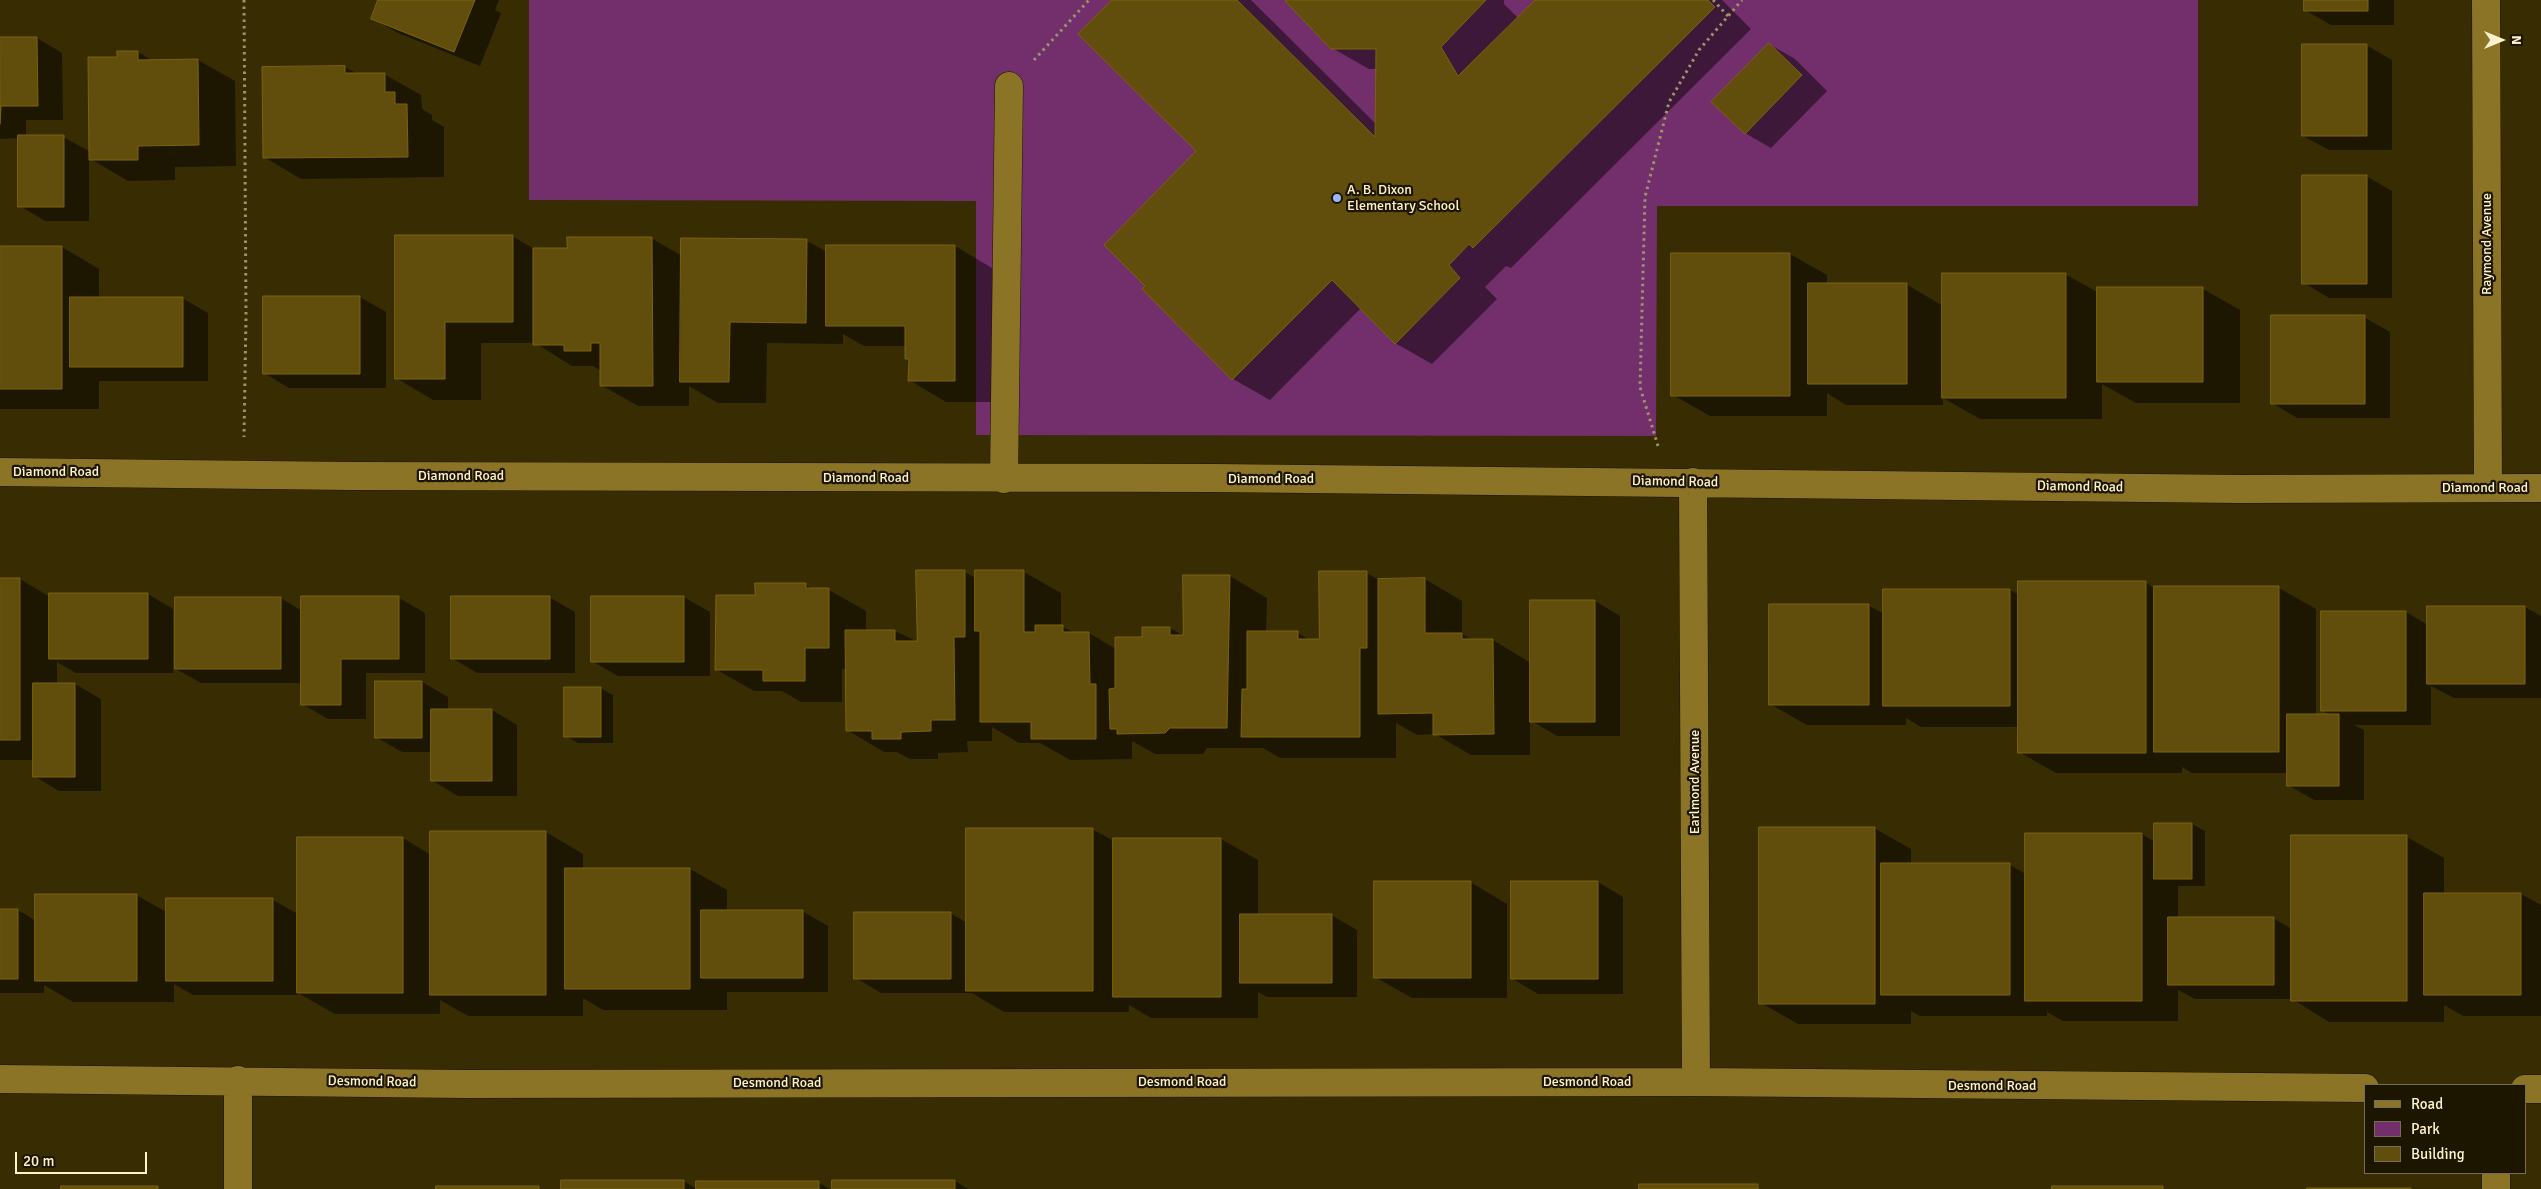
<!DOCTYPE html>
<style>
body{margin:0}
#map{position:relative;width:2541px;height:1189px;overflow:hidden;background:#382c02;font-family:Signika,sans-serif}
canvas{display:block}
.legend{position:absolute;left:2364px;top:1084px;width:162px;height:90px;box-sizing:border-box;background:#1c1500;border:1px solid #776d52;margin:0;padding:6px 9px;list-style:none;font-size:15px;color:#fff2cd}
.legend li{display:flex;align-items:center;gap:10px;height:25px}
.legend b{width:25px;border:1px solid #776d52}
.north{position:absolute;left:2476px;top:15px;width:50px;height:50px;-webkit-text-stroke:4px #1c1500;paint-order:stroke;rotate:90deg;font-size:14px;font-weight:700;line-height:20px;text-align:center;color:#fff2cd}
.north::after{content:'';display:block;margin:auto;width:18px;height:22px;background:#fff2cd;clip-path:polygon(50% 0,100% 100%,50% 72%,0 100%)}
.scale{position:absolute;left:15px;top:1152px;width:132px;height:22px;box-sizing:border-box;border:2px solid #fff2cd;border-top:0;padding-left:6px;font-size:15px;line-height:18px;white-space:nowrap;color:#fff2cd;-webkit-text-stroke:4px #1c1500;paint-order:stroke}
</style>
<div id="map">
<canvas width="2541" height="1189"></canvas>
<ul class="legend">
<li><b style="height:6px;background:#8c7426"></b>Road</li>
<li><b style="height:14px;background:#732e6c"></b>Park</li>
<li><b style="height:14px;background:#614e0c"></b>Building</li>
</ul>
<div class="north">N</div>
<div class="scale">20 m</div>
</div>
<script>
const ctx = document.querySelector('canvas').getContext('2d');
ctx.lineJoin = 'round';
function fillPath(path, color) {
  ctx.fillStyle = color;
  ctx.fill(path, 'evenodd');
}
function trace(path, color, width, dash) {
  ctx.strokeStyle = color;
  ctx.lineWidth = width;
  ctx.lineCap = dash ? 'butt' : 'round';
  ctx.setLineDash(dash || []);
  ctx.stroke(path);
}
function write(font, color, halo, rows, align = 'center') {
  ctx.font = font + ' Signika,sans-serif';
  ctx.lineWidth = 4.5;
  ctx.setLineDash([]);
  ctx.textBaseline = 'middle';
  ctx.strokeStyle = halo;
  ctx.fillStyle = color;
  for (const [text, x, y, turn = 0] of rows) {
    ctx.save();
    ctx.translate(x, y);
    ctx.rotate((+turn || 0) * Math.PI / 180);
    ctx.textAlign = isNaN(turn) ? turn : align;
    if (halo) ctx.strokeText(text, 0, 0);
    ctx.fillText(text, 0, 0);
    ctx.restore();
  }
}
fillPath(new Path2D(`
 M529,0h1669v206h-541l-1,230 -680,-1v-234l-447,-1z`), '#732e6c');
fillPath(new Path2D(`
 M379,0h120l-4,10 6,3 -21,53 -82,-33 -26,-15z
 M1114,0h137l126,125v-56h-8l-37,-21 -44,-48h216v4l14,14 18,-18h186l29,29 -240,239 -5,-2 -21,21 12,12 -65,65 -37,-21 -34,-35 -91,92 -37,-21 -36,-228z
 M2305,0h89v25h-63l-26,-15z
 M0,38h37l25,15 1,67h-37v17h37l28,15 27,-94 20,-6 15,9 45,-1 37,21 1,85 -61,1v13l-47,1 -39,-23v63h-44l-25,-15v-68l-20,1z
 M1769,44l26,15 32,32 -56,57 -26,-15z
 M2366,45l26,15v90h-63l-26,-14z
 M345,67l13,7h26l37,21 1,14 10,6v5l12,7v50l-143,2 -37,-22 -1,-89z
 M2366,176l26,15v107h-63l-25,-15z
 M512,236l24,14h33l82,-12 31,18 125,-15 20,11 128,-6 37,22v134h-46l-37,-22 1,-19 -4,-3v-12h-42l-21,-12v10l-76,-1 -1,60h-48l-29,-17v20h-51l-37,-21v-14l-8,-5h-21l-37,-23h-54v57h-48l-37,-22z
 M0,247h62l37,22v29h83l26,15v68h-109v28h-99z
 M1673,254h117l37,21v9h79l37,22 122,-32 34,19 104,-4 37,21v93h-104l-34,-19v35h-122l-37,-21v7h-97l-19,-12v23h-117l-37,-21z
 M360,297l26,15v76h-97l-25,-15z
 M2364,317l26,15v86h-93l-25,-15z
 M964,572l12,6 48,-6 37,21v33l14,7h14l27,16 28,-11v-10h26l14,8v-60h46l37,22 -1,34 31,1 14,7h9l47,-67 12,7 46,-1 37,22v33l10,6h21l38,23 64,-62 25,15v120h-63l-27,-16v35h-59l-36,-21 -18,1 -21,-12v35h-116l-17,-10h-56l-4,6h-48l-23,-13v18l-62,1 -30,-17h-21l-27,-16v14h-25l1,11 -30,1v6h-28l-13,-7h-13l-37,-22 -1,-61h-4v33h-41l-19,-11h-28l-37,-21 40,-74v-11h49l8,5h15l37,21v20h29l23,11z
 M0,579h20l30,18 98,-3 25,15v64h-97l-19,-11v22h18l26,15v92h-42l-25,-15v-16h-34z
 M2145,582l9,6h125l37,21v107h16l-10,-6 84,-98 22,13 97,-18 16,9v82h-87l-23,-12v39h-77l10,5v70h-50l-26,-15v-12h-96l-10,-6v6h-126l-37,-21v-25h-98l-15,-9v7h-99l-37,-21 98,-99 16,9 126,-24 9,5z
 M549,597l26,15v61h-98l-25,-15z
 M684,597l26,15v64h-92l-26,-15z
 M281,598l21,13v-13h97l26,15v60h-59v46h-38l-26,-15v-21h-101l-25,-14z
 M376,682h46l26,15v13h44l25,15v71h-59l-25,-15v-29h-31l-26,-15z
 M600,688l13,7v48h-35l-12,-7z
 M2192,824l13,7v55h-27v32h95l19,11v-92h115l37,21v36h77l20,11v111h-78l-19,-11v17h-115l-37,-23h-97l-17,-9v31h-115l-16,-9v4h-127l-9,-5v13h-113l-37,-21 113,-175 37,21v16h99l16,9 116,-40 13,8z
 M1092,829l22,12v-2h107l37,21v55h73l26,15v67h-90l-9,-5v26h-107l-22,-13v7h-125l-32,-19h-91l-25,-15 94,-65 17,10z
 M546,832l37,22v15h107l37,21v21h75l26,15v66h-101v18h-124l-20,-12v18h-115l-28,-16v14h-105l-37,-21v2h-105l-19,-11v18h-101l-29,-17v8h-44v-83h18l18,11 100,-26 32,18 105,-13 25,14 105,-76 28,17z
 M1470,882l37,22v94h-95l-37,-21z
 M1598,882l25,15v97h-85l-25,-15z
 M683,1181l14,8h-135z
 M955,1181l13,8h-134z
 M819,1183l11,6h-133z`), '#0007');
const building = new Path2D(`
 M378,0h97l-21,52 -83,-33z
 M1112,0h125l138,137 1,-88h-45l-46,-48 2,-1h199l-45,47 17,29 77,-76h173l7,7 -242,241 -4,-4 -20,21 11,13 -65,66 -63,-64 -100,100 -90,-91 3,-3 -41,-41 92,-94 -118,-117z
 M2304,0h64v11h-64z
 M0,37h37l1,69h-37l-1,18z
 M1769,43l33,32 -57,59 -34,-32z
 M2302,44h65v92h-65z
 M117,51h21v9l60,-1 1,86 -61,1v14h-49l-1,-103h29z
 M345,66v7h40v19h10v12h12l1,53 -145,1 -1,-91z
 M18,135h46v72h-46z
 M2302,175h65v109h-65z
 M395,235h118v87h-68v57h-50z
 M567,237h85l1,149h-53v-43h-9v8h-27v-6h-31v-97h34z
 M681,238l126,1 -1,84 -76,-1 -1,60h-49z
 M826,245h129v136h-47l1,-22h-4v-33h-79z
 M0,246h62v143h-62z
 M1671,253h119v143h-119z
 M1942,273h124v125h-124z
 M1808,283h99v101h-99z
 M2097,287h106v95h-106z
 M263,296h97v78h-97z
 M70,297h113v70h-113z
 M2271,315h94v89h-94z
 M916,570h49v67h-11l1,83h-24v11l-30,1v7h-29v-8h-26l-1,-101h50v11h22z
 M975,570h49v62h11v-7h28v7h26l1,52h6v55h-65v-17h-51v-91h-5z
 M1319,571h48v77h-7v89h-119l1,-48h5v-58h51v8h21z
 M1183,575h47l-3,153h-57l-5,5 -48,1v-5h-7l-1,-40 6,-1v-51h27v-10h28v8h13z
 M0,578h20v162h-20z
 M1425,578v55h37v6h31l1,95 -61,1v-22l-55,1v-135z
 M2018,581h128v172h-128z
 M755,583h51v5h23v60h-24v33h-42v-11h-48l1,-75h39z
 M2154,586h125v166h-125z
 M1883,589h127v117h-127z
 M49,593h99v66h-99z
 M301,596h98v63h-58v46h-40z
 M451,596h99v63h-99z
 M591,596h93v66h-93z
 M175,597h106v72h-106z
 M1530,600h65v122h-65z
 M1769,604h100v101h-100z
 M2427,606h98v78h-98z
 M2321,611h85v100h-85z
 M375,681h47v57h-47z
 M33,683h42v94h-42z
 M564,687h37v50h-37z
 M431,709h61v72h-61z
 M2287,714h52v72h-52z
 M2154,823h38v56h-38z
 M1759,827h116v177h-116z
 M966,828h127v163h-127z
 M430,831h116v164h-116z
 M2025,833h117v168h-117z
 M2291,835h116v166h-116z
 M297,837h106v156h-106z
 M1113,838h108v159h-108z
 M1881,863h129v132h-129z
 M565,868h125v121h-125z
 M1374,881h97v97h-97z
 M1511,881h87v98h-87z
 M2424,893h97v102h-97z
 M35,894h102v87h-102z
 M166,898h107v83h-107z
 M0,909h18v70h-18z
 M701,910h102v68h-102z
 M854,912h97v67h-97z
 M1240,914h92v69h-92z
 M2168,917h106v68h-106z
 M561,1180h123v9h-123z
 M832,1180h123v9h-123z
 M696,1181h123v8h-123z
 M1639,1184h119v5h-119z
 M61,1186h97v3h-97z
 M436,1186h103v3h-103z
 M2052,1186h111v3h-111z
 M2307,1188h104v1h-104z`);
fillPath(building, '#614e0c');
trace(building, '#7a630d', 1);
const minor = new Path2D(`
 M2486,0l2,488
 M0,472l351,4 863,2 1027,11 300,-1
 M1004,479l5,-393
 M1693,482l3,600
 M0,1079l465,5 1231,-2 669,6
 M2525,1089h16
 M2496,1173v16
 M238,1189v-109`);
trace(minor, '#1c1500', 29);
trace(new Path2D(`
 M244,0l2,316 -2,121
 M1713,0l15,16
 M1034,60l55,-60
 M1658,446l-18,-59 5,-190 24,-95 30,-52 43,-50`), '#a0936c', 3, [2.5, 4]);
trace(minor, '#8c7426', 28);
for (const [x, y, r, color] of [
 [1337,198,5,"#9fb3fd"]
]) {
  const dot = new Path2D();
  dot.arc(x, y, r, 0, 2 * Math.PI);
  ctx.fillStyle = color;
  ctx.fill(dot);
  trace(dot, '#1c1500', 2);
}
write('14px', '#fff2cd', '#1c1500', [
 ["A. B. Dixon",1347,190],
 ["Elementary School",1347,206]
], 'left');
write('14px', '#fff2cd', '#1c1500', [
 ["Raymond Avenue",2487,244,-90],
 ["Diamond Road",56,472],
 ["Diamond Road",461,476],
 ["Diamond Road",866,478],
 ["Diamond Road",1271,479],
 ["Diamond Road",1675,482,1],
 ["Diamond Road",2080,487,1],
 ["Diamond Road",2485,488],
 ["Earlmond Avenue",1695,782,-90],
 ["Desmond Road",372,1082,1],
 ["Desmond Road",1182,1082],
 ["Desmond Road",1587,1082],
 ["Desmond Road",777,1083],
 ["Desmond Road",1992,1086]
]);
</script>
